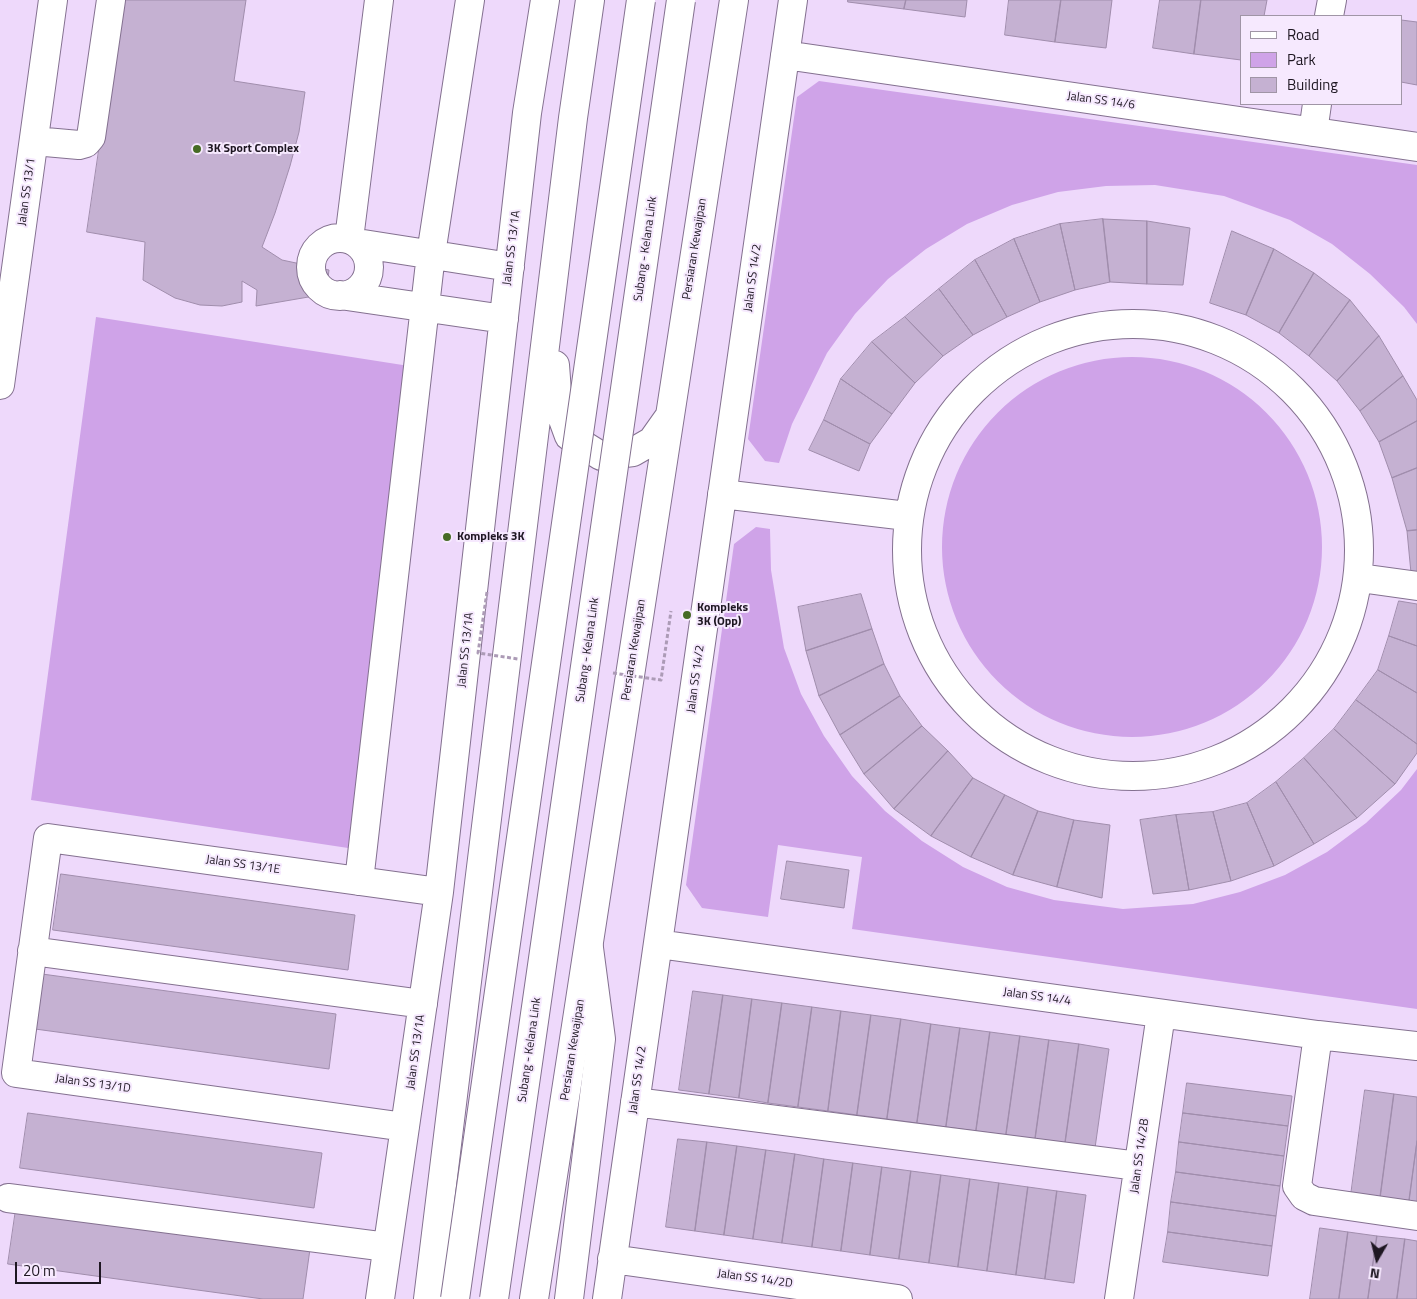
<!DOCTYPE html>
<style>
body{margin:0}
#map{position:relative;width:1417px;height:1299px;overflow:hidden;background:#eed9fb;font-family:"Titillium Web",sans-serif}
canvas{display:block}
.legend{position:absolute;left:1240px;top:15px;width:162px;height:90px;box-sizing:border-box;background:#f6e9fe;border:1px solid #a095a6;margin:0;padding:6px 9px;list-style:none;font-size:15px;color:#1e1722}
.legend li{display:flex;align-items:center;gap:10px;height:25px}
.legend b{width:25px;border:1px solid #a095a6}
.north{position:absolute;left:1352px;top:1234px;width:50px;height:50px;-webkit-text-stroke:4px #f6e9fe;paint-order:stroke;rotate:188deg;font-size:14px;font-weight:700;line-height:20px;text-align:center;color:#1e1722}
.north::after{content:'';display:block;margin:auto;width:18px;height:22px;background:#1e1722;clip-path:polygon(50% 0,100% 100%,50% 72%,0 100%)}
.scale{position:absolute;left:15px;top:1262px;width:86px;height:22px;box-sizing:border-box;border:2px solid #1e1722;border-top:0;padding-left:6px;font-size:15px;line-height:18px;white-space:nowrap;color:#1e1722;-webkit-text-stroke:4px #f6e9fe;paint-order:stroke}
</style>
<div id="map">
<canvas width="1417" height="1299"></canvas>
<ul class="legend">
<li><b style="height:6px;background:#fff"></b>Road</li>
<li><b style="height:14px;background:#cfa3e8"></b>Park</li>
<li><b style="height:14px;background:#c5b1d2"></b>Building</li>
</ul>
<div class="north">N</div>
<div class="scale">20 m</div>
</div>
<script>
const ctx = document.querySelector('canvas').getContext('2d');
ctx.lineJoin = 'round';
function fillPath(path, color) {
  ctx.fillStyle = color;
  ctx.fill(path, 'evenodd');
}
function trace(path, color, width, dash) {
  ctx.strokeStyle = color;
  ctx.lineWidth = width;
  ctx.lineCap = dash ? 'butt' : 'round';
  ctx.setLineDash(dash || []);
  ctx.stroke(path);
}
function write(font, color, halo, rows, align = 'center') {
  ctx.font = font + ' "Titillium Web",sans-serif';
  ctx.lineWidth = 4;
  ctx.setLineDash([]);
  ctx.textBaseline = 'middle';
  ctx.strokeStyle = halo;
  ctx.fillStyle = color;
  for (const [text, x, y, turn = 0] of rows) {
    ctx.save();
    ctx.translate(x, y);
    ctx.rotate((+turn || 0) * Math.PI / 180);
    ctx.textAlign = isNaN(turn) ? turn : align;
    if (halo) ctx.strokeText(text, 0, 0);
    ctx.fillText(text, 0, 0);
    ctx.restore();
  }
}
fillPath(new Path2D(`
 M819,81l598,84v159l-13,-17 -34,-33 -38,-30 -42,-24 -66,-24 -69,-11 -49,1 -48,6 -46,13 -45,19 -41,25 -38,30 -33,35 -28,39 -35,71 -13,39 -14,-2 -17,-22 49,-342z
 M96,317l313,49 -61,482 -317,-48z
 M942 547a190 190 0 1 1 380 0a190 190 0 1 1-380 0Z
 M756,527l14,2 1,41 13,78 17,46 23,42 28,40 33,35 37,30 41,26 44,20 47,13 69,9 70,-5 47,-12 45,-17 42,-23 39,-29 35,-33 16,-21v240l-565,-80 10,-72 -84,-12 -10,72 -66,-9 -16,-23 48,-341z`), '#cfa3e8');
const building = new Path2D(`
 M121,0h125l-12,81 71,11 -6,40 -9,34 -15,47 -13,34 20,13 47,10 -3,24 -70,12 1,-16 -15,-9v21l-20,4 -22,-1 -25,-7 -32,-18 2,-38 -58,-10z
 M848,0h58l-2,9 -56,-7z
 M906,0h61l-2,17 -61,-8z
 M1009,0h52l-6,42 -50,-7z
 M1061,0h51l-6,48 -51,-6z
 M1160,0h41l-7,54 -41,-6z
 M1201,0h66l-3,16h-23v44l-47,-6z
 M1401,20l16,2v63l-16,-3z
 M1103,219l7,63 -35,8 -15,-66z
 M1103,219l44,2v63l-37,-2z
 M1147,221l43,7 -7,57 -36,-1z
 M1060,224l15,66 -35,12 -26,-63z
 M1232,231l42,18 -28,66 -36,-12z
 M1014,239l26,63 -33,15 -32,-57z
 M1274,249l40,24 -35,60 -33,-18z
 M975,260l32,57 -34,18 -34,-46z
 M1314,273l36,27 -41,56 -30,-23z
 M939,289l34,46 -30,21 -38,-39z
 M1350,300l29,36 -42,45 -28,-25z
 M905,317l38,39 -28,27 -43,-41z
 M1379,336l24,40 -43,35 -23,-30z
 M872,342l43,41 -23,31 -51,-35z
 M1403,376l14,24v21l-38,21 -19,-31z
 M841,379l51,35 -22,30 -46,-24z
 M824,420l46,24 -11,27 -50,-21z
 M1417,421v47l-25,10 -13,-36z
 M1417,468v62l-10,1 -15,-53z
 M1417,530v43h-6l-4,-42z
 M861,594l11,35 -66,22 -8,-44z
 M1399,601l18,3v42l-28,-10z
 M872,629l12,35 -65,32 -13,-45z
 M1389,636l28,10v47l-39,-23z
 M884,664l16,32 -60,39 -21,-39z
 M1378,670l39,23v51l-61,-44z
 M900,696l22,30 -58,48 -24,-39z
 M1356,700l61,44v9l-22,31 -61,-55z
 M922,726l26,25 -54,58 -30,-35z
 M1334,729l61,55 -38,34 -53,-60z
 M948,751l25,27 -42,58 -37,-27z
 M1304,758l53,60 -43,26 -38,-62z
 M973,778l32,17 -34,62 -40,-21z
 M1276,782l38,62 -40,22 -27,-63z
 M1005,795l33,16 -25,64 -42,-18z
 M1247,803l27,63 -43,15 -18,-69z
 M1038,811l36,9 -17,67 -44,-12z
 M1213,812l18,69 -42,9 -13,-75z
 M1176,815l13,75 -36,4 -13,-74z
 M1074,820l36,5 -8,73 -45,-11z
 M787,861l62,9 -5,38 -63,-9z
 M61,874l294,41 -7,55 -295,-40z
 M42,974l294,40 -7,55 -294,-40z
 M693,991l30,4 -14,99 -30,-4z
 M723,995l29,4 -13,99 -30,-4z
 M752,999l30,4 -14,100 -29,-5z
 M782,1003l30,4 -14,100 -30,-4z
 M812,1007l29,4 -13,100 -30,-4z
 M841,1011l30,4 -14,100 -29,-4z
 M871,1015l30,4 -14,100 -30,-4z
 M901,1019l30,5 -14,99 -30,-4z
 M931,1024l29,4 -14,99 -29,-4z
 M960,1028l30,4 -14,99 -30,-4z
 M990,1032l30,4 -14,99 -30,-4z
 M1020,1036l29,4 -14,100 -29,-5z
 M1049,1040l30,4 -14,100 -30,-4z
 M1079,1044l30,5 -14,99 -30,-4z
 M1187,1083l105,13 -4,30 -105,-13z
 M1365,1090l29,4 -14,105 -29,-4z
 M1394,1094l23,3v44l-8,61 -29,-3z
 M28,1113l294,40 -8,55 -294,-40z
 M1183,1113l105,13 -4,30 -105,-14z
 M678,1139l29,3 -12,89 -29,-4z
 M1417,1141v62l-8,-1z
 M707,1142l30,4 -13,89 -29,-4z
 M1179,1142l105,14 -4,30 -104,-14z
 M737,1146l29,4 -13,89 -29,-4z
 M766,1150l29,4 -13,89 -29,-4z
 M795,1154l29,5 -12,88 -30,-4z
 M824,1159l29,4 -12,88 -29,-4z
 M853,1163l29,4 -12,88 -29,-4z
 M882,1167l29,4 -12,88 -29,-4z
 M911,1171l30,4 -12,88 -30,-4z
 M1176,1172l104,14 -4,30 -105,-14z
 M941,1175l29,4 -12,88 -29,-4z
 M970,1179l29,4 -12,88 -29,-4z
 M999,1183l29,4 -12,88 -29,-4z
 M1028,1187l29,4 -12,88 -29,-4z
 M1057,1191l29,4 -12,88 -29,-4z
 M1171,1202l105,14 -4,30 -104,-14z
 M16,1209l294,40 -7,50h-40l-255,-35z
 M1320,1228l28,4 -9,67h-29z
 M1168,1232l104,14 -4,30 -105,-14z
 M1348,1232l29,4 -9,63h-29z
 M1377,1236l28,3 -8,60h-29z
 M1405,1239l12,2v58h-20z`);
fillPath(building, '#c5b1d2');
trace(building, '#a08dac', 1);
const minor = new Path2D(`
 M1329,16l3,-16
 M785,55l632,92
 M1313,132l4,-28
 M34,141l45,4 7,-2 5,-6 20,-137
 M311 267a29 29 0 1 1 58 0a29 29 0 1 1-58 0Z
 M349,239l30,-239
 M357,243l153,24
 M340,295l164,24
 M907 550a226 226 0 1 1 452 0a226 226 0 1 1-452 0Z
 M0,385l53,-385
 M722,494l185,22
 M1360,578l57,8
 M359,881l72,-627 39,-254
 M658,944l660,91 99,11
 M32,951l391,53
 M1318,1035l-21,151 7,10 10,5 103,15
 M635,1102l503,64
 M405,1127l-389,-54 32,-235 391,54
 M8,1198l379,49
 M612,1259l286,40
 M380,1299l59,-407 88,-779 18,-113
 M607,1299l186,-1299
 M1119,1299l42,-285`);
const major = new Path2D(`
 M555,365l3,41 11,30 32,20 32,-4 19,-11 17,-24
 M428,1299l145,-1181 17,-118
 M534,1299l200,-1299`);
const highway = new Path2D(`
 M569,1299l32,-260 -12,-91`);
trace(minor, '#847190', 30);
trace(major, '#847190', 30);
trace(highway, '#847190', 30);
trace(minor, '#fff', 28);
trace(major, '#fff', 28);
trace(highway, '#fff', 28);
const majorBridge = new Path2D(`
 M455,1299l186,-1299
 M494,1299l187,-1299`);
trace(majorBridge, '#847190', 30, []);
trace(new Path2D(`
 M487,592l-9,61 40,6
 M613,673l48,7 10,-69`), '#ac9bb6', 3, [4, 2.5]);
trace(majorBridge, '#fff', 28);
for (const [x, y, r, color] of [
 [197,149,5,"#466b25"],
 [447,537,5,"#466b25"],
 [687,615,5,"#466b25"]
]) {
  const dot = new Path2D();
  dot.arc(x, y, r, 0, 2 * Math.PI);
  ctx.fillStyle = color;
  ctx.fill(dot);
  trace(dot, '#f6e9fe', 2);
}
write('12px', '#1e1722', '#f6e9fe', [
 ["Jalan SS 14/6",1101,101,8],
 ["Jalan SS 13/1",27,192,-82],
 ["Jalan SS 13/1A",512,248,-83],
 ["Subang - Kelana Link",646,249,-82],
 ["Persiaran Kewajipan",695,249,-81],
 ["Jalan SS 14/2",753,278,-82],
 ["Jalan SS 13/1A",466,650,-84],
 ["Subang - Kelana Link",588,650,-82],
 ["Persiaran Kewajipan",634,650,-81],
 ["Jalan SS 14/2",696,679,-82],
 ["Jalan SS 13/1E",243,865,8],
 ["Jalan SS 14/4",1037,997,8],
 ["Subang - Kelana Link",530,1050,-82],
 ["Persiaran Kewajipan",573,1050,-81],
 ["Jalan SS 13/1A",416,1052,-82],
 ["Jalan SS 14/2",638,1080,-82],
 ["Jalan SS 13/1D",93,1084,8],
 ["Jalan SS 14/2B",1140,1156,-82],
 ["Jalan SS 14/2D",755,1279,8]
]);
write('bold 12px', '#1e1722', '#f6e9fe', [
 ["3K Sport Complex",207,149],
 ["Kompleks 3K",457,537],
 ["Kompleks",697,608],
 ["3K (Opp)",697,622]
], 'left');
</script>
